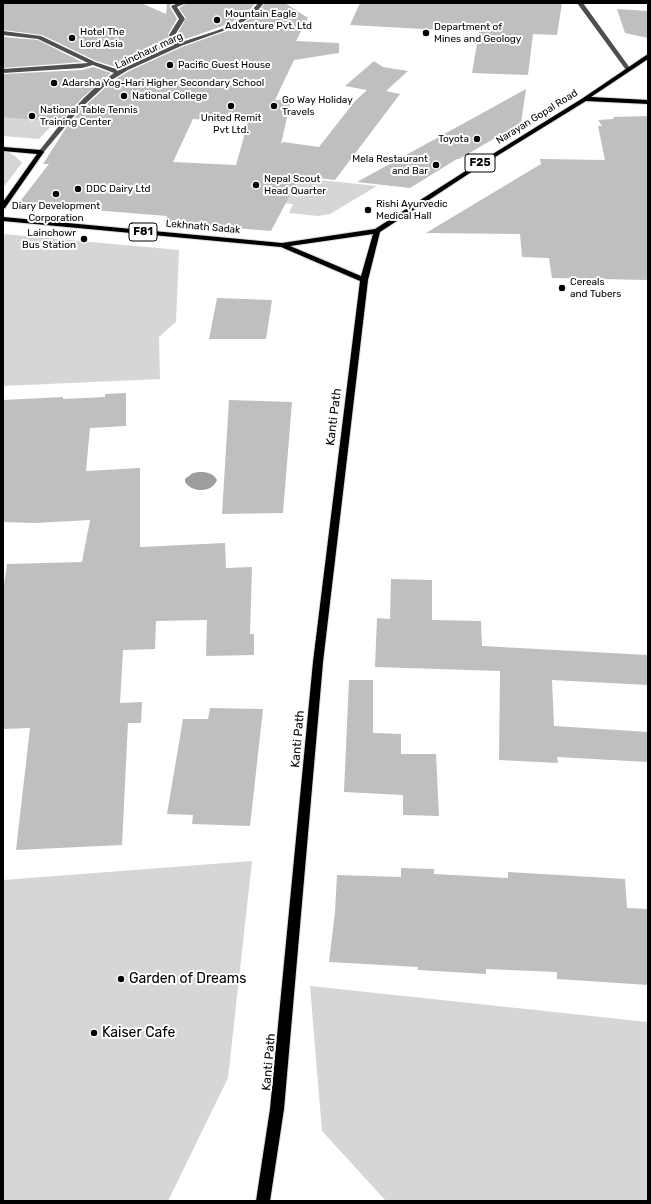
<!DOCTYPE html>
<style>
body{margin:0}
#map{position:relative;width:651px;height:1204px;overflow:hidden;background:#fff;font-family:Rubik,sans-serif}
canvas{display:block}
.frame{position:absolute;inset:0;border:4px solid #000;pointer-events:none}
</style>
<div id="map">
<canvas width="651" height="1204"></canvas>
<div class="frame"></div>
</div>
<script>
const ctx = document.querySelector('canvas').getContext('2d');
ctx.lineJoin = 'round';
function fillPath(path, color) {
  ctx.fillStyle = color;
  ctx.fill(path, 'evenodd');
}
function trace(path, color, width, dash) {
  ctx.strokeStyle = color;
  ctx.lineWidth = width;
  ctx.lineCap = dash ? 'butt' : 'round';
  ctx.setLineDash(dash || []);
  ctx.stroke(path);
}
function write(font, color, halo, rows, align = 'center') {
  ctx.font = font + ' Rubik,sans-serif';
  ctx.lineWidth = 4;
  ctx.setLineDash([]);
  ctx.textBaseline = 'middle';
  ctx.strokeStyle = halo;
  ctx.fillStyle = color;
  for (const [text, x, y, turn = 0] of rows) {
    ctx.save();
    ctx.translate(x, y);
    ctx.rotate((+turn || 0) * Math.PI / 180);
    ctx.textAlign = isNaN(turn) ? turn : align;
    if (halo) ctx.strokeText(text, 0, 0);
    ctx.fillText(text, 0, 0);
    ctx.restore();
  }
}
fillPath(new Path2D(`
 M3,92l77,4 -41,43 -36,-3z
 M3,151c8,1 14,6 19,12l-19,25z
 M283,176l94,10 -47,28 -12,2 -29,-3 4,-9 -20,-2z
 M3,234l176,16 -3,72 -17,15 1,42 -157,7z
 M252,861l-24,217 -60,123 -165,-1v-320z
 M310,986l338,36v179h-262l-64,-70z`), '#d6d6d6');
fillPath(new Path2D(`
 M199,472c8,0 14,1 18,8 -5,13 -25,13 -32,2v-3l8,-6z`), '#9d9d9d');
fillPath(new Path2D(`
 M3,3h138l25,11 1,-11h7l-4,2v2l7,12 -9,15 4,10 -53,24 -23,-7 -54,-26 -39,-5z
 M187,3h69l-7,7 -18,13 -51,18 -3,-6 9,-17 -7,-10z
 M265,3h20l23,15 -12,23 43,2v10l-45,7 -19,40h16l-10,44 2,-2 36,5 36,-46 12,-11 -22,-4 29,-25 9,6 25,4 -22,20 14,3 -65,86 -35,-4 -29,55 -107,-9 3,-6 -149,-12 31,-40h-6l23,-36 14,-17 31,-29 18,-11 53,-24 56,-20 19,-13zM193,119l55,3 -12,43 -63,-3z
 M360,3h202l-5,32 -24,-1 -5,41 -56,-2 7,-41 -129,-7z
 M617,9l31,2v27l-23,-5z
 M3,37l35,3 44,22 -79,6z
 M93,67l18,6 -29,25 -21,24 -58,-5v-43l79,-4z
 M526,89l-5,34 -62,36h-2l-47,29 -53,-6z
 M648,116v164l-96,-2 -3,-20 -27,-1 -2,-23 -94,-1 115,-69 -1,-5 65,1 -7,-34h4l-4,-6 16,-1 -1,-2z
 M217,298l55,2 -6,39h-57z
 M126,393v33l-36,2 -4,43 54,-3v79l85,-4 1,25 26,-1 -2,67h4v21l-48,1 1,-36 -51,1 -1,28 -32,1 -3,53 22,-1 -1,21h-13l-6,122 -106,5 14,-122 -27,1v-137l4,-28 75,-2 8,-42 -55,3 -32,-1v-122l60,-3v2l42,-2v-3z
 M229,400l63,2 -9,111 -61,1z
 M391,579l41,1v40l49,1 1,25 166,9v30l-96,-5 2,46 94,6v30l-91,-5 1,6 -59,-3 1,-89 -125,-4 2,-49 13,1z
 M349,680h24v53l28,1v20h35l3,62 -36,-1v-20l-59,-3z
 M210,708l53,1 -13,117 -58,-2 1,-9 -26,-1 16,-95h25z
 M401,868l33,1v5l74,4v-6l117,7 2,29 21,1v76l-91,-6v-7l-71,-3v5l-68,-4v-3l-89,-5 6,-50 2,-37 64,2z`), '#bfbfbf');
const major = new Path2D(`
 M648,54v5l-57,38 57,3v4l-62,-3 -107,66 -99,65 -12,48 -45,382 -39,447 -14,92h-14l14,-92 43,-447 47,-381 -79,-34 -278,-26v-4l279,26 93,-14 100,-64 108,-67zM373,234l-12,42 -71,-30z
 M3,147l38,3 3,2 -39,56 -2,1v-7l34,-48 -34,-3z`);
trace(major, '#dbdbdb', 2);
fillPath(new Path2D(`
 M178,3h8l-9,4 8,12 -10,16 4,8c28,-10 60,-15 79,-40h6l-8,10 -19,13 -56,20 -53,24 -18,11 -31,29 -36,43h-4v-2c23,-29 45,-58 75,-78l-21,-8 -11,3 -79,5v-4l85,-6 -50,-24 -35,-4v-4l38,5 54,26 24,8 55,-25 -5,-10 10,-16 -8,-13z
 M577,3h6l47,65v2h-4z`), '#4f4f4f');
fillPath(major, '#000');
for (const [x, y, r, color] of [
 [217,20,4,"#000"],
 [426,33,4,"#000"],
 [72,38,4,"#000"],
 [170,65,4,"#000"],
 [54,83,4,"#000"],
 [124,96,4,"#000"],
 [231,106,4,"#000"],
 [274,106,4,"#000"],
 [32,116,4,"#000"],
 [477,139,4,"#000"],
 [436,165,4,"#000"],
 [256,185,4,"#000"],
 [78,189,4,"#000"],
 [56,194,4,"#000"],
 [368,210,4,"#000"],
 [84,239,4,"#000"],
 [562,288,4,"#000"],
 [121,979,4,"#000"],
 [94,1033,4,"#000"]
]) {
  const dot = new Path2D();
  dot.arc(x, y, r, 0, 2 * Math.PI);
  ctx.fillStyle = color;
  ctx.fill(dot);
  trace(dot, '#fff', 1.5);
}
write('10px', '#000', '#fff', [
 ["Mountain Eagle",225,14],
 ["Adventure Pvt. Ltd",225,26],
 ["Department of",434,27],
 ["Mines and Geology",434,39],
 ["Hotel The",80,32],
 ["Lord Asia",80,44],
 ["Pacific Guest House",178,65],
 ["Adarsha Yog-Hari Higher Secondary School",62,83],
 ["National College",132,96],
 ["Go Way Holiday",282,100],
 ["Travels",282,112],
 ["National Table Tennis",40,110],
 ["Training Center",40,122],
 ["United Remit",231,118,"center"],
 ["Pvt Ltd.",231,130,"center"],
 ["Toyota",469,139,"right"],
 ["Mela Restaurant",428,159,"right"],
 ["and Bar",428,171,"right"],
 ["Nepal Scout",264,179],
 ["Head Quarter",264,191],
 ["DDC Dairy Ltd",86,189],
 ["Rishi Ayurvedic",376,204],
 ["Medical Hall",376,216],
 ["Diary Development",56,206,"center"],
 ["Corporation",56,218,"center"],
 ["Lainchowr",76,233,"right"],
 ["Bus Station",76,245,"right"],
 ["Cereals",570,282],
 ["and Tubers",570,294]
], 'left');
write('10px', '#000', '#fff', [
 ["Lainchaur marg",149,51,-25],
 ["Narayan Gopal Road",537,117,-32],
 ["Lekhnath Sadak",203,227,5]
]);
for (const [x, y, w] of [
 [480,163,30],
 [143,232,28]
]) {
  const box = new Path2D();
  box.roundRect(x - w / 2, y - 9, w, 18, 3);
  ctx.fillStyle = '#fff';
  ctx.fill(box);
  trace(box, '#000', 1);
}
write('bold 11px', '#000', null, [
 ["F25",480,163],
 ["F81",143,232]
]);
write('12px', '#000', '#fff', [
 ["Kanti Path",334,417,-83],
 ["Kanti Path",298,739,-85],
 ["Kanti Path",269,1062,-85]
]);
write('14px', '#000', '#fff', [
 ["Garden of Dreams",129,979],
 ["Kaiser Cafe",102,1033]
], 'left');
</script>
